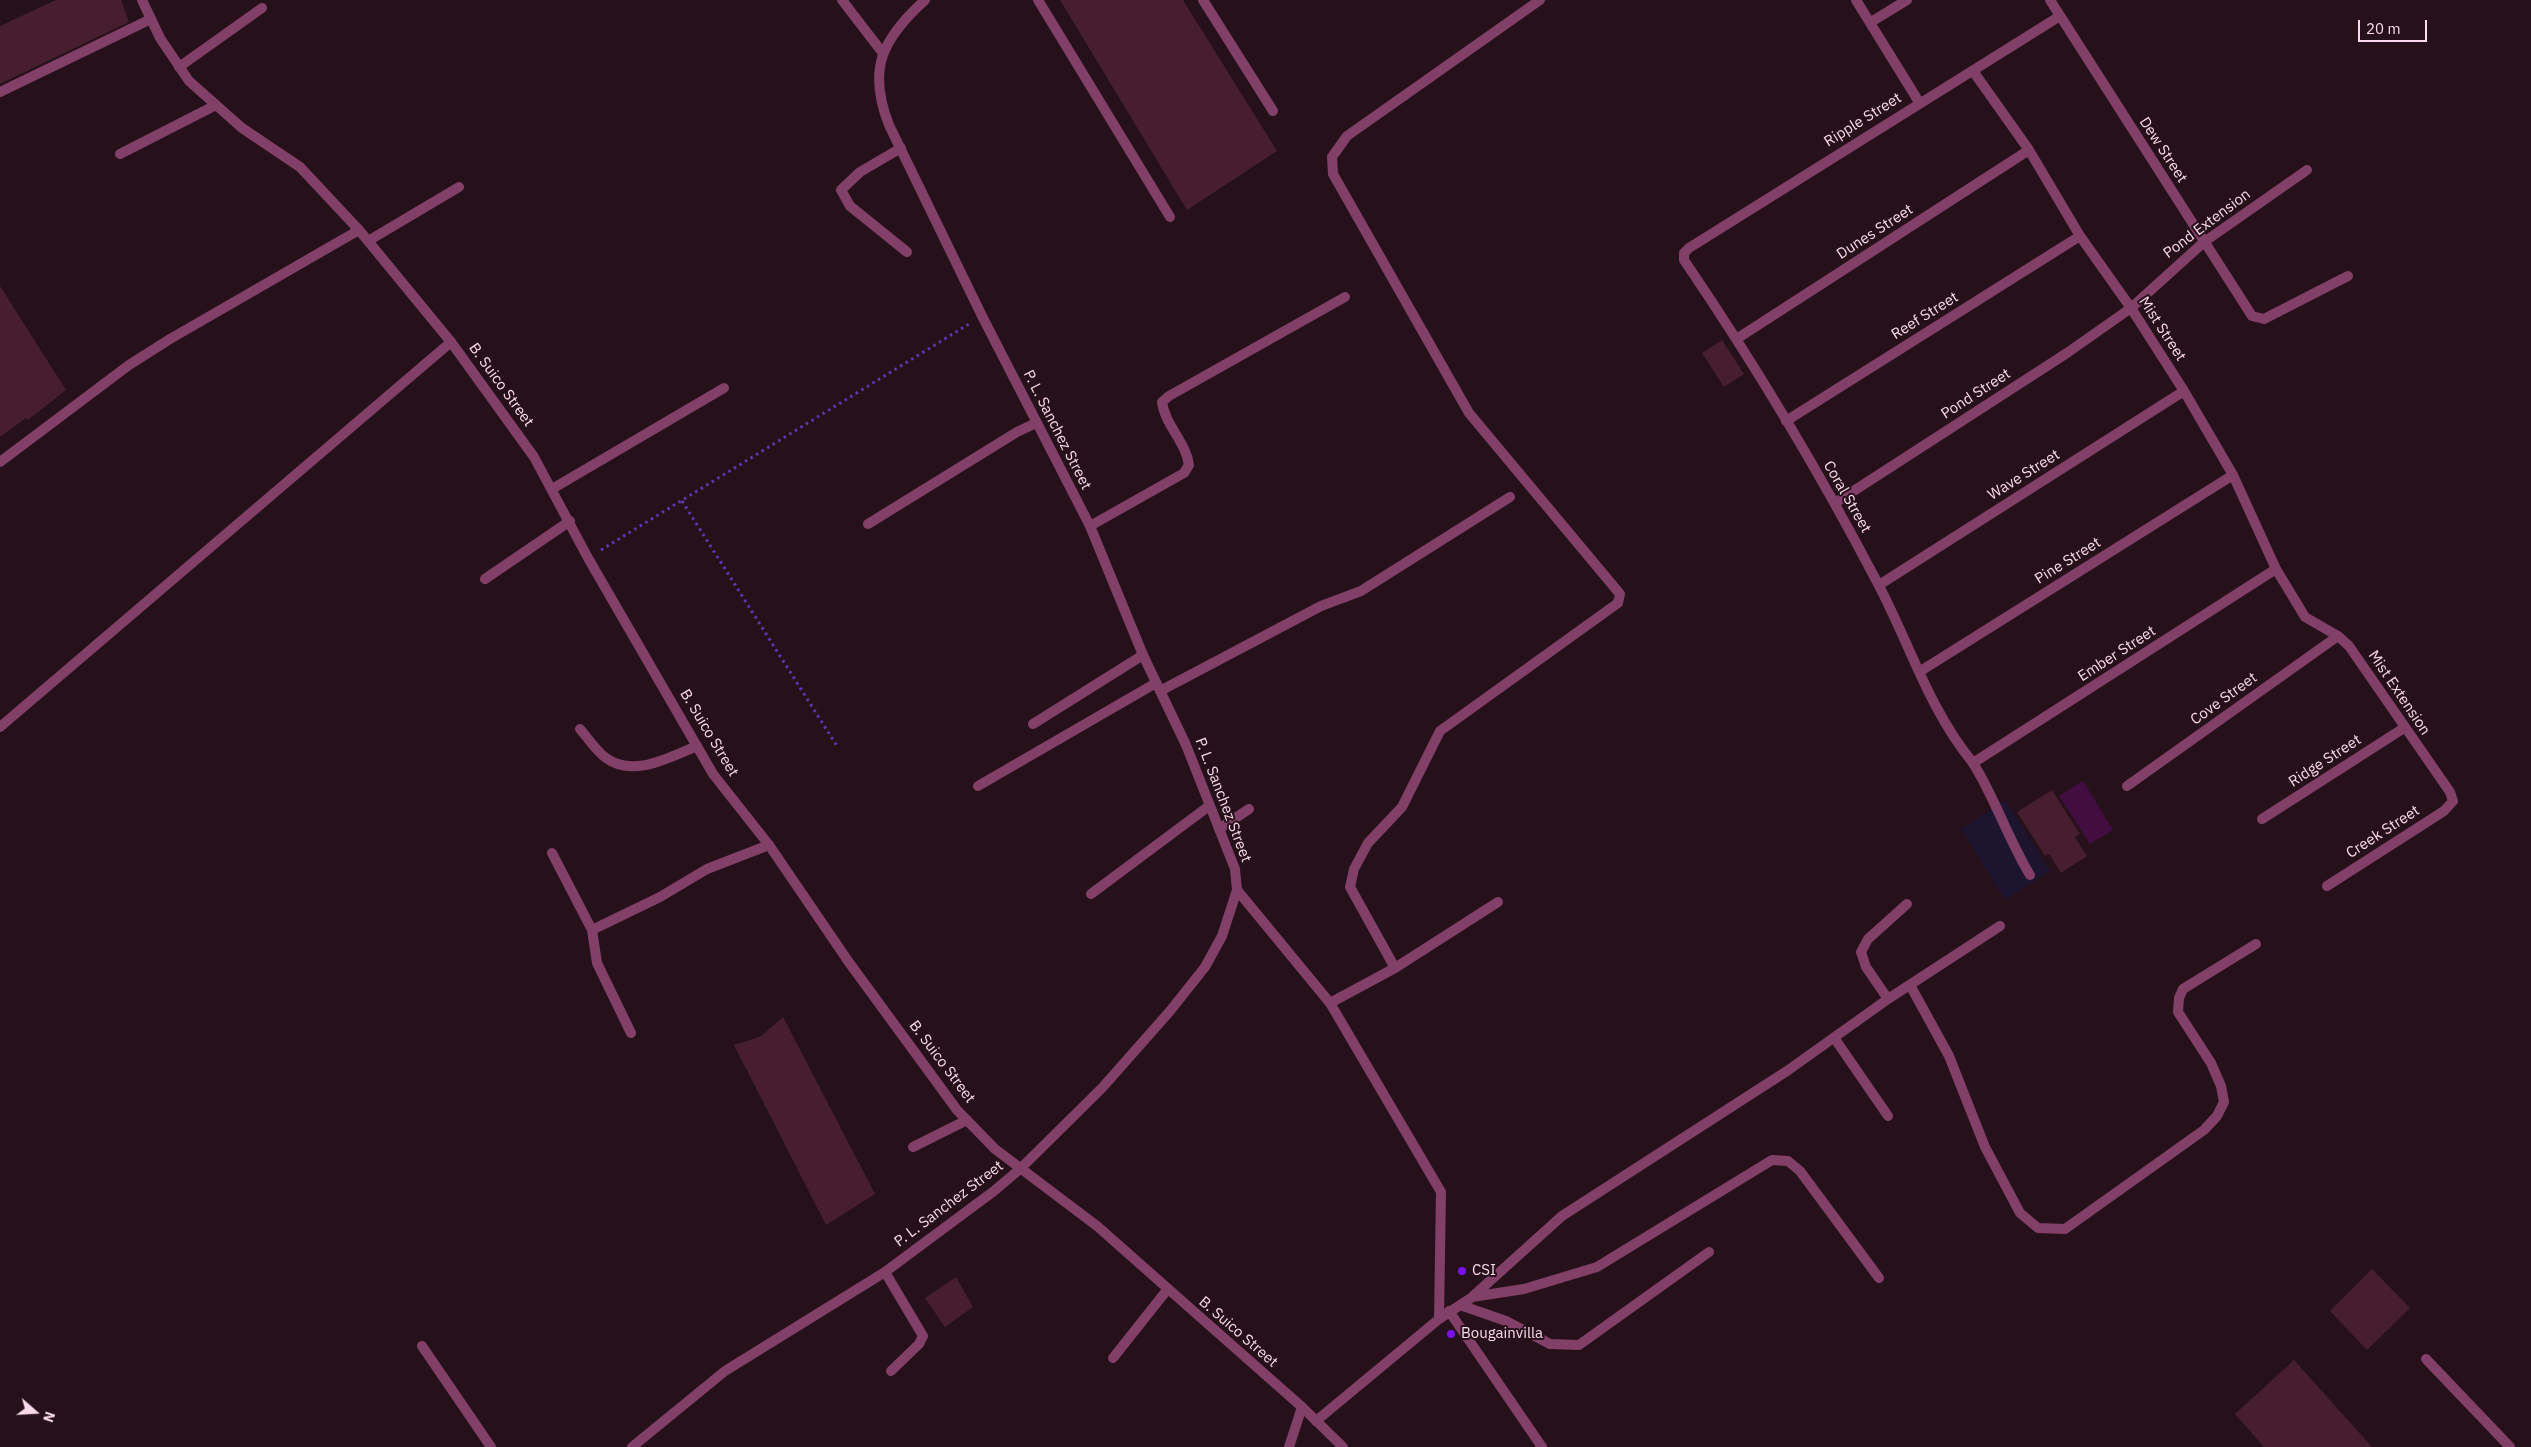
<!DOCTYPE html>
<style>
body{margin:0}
#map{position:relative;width:2531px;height:1447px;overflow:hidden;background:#26111b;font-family:"IBM Plex Sans",sans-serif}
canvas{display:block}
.north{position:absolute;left:10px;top:1387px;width:50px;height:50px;-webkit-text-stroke:4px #26111b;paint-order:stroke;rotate:109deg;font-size:14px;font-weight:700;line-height:20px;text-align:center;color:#fcd9ec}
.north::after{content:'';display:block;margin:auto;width:18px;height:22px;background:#fcd9ec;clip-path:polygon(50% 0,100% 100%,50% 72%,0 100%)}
.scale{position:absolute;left:2358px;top:20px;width:69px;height:22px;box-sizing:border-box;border:2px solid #fcd9ec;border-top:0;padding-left:6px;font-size:15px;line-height:18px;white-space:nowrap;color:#fcd9ec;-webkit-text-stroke:4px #26111b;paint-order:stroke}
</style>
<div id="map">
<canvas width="2531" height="1447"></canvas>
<div class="north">N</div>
<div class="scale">20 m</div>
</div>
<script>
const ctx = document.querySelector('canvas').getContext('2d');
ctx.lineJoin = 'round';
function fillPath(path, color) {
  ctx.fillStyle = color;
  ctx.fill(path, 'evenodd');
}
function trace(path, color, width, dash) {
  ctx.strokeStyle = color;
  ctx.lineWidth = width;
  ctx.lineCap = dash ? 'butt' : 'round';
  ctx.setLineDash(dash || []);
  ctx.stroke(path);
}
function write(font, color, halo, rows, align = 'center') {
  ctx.font = font + ' "IBM Plex Sans",sans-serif';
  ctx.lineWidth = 4;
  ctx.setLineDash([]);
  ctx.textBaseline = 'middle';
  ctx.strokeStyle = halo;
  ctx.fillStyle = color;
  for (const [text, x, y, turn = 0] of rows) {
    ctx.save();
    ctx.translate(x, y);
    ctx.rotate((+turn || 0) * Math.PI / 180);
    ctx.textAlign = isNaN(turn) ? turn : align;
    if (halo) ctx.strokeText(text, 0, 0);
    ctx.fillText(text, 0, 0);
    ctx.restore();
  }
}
fillPath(new Path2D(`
 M2005,800l45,71 -45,29 -44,-71z`), '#1d1530');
fillPath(new Path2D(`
 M2083,781l30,49 -23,14 -31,-48z`), '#420e42');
fillPath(new Path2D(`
 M56,0h65l8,22 -129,62v-58z
 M1060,0h123l94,151 -90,59z
 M0,286l66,104 -38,30 -2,-2 -26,19z
 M1722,340l22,34 -20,13 -22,-34z
 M2052,790l28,44 -5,3 12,19 -26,17 -12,-19 -4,2 -28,-44z
 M783,1017l92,177 -49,31 -92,-180 26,-8z
 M2372,1269l38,39 -43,42 -37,-39z
 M956,1277l17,30 -28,20 -20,-29z
 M2294,1360l78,87h-108l-29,-33z`), '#461e30');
trace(new Path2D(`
 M682,501l155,245
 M601,550l368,-226`), '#5c38b1', 3, [2.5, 4]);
trace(new Path2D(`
 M1038,0l132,217
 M1203,0l70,111
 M179,67l83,-59
 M0,92l151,-73
 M901,148l-41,24 -19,18 9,16 57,46
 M120,154l96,-49
 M368,241l91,-54
 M0,462l129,-97 41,-26 189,-109
 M552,489l172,-101
 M868,524l149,-92 19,-9
 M1090,526l94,-53 5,-8c-3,-23 -24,-40 -27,-63l7,-6 176,-99
 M485,579l85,-58
 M1160,691l161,-85 40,-15 149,-94
 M1033,724l110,-69
 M0,727l451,-385
 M580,729c8,9 16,22 26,29 27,20 64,-1 91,-12
 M1973,763c22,35 35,76 57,112
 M978,786l178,-103
 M1219,829l30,-20
 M552,853l40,77
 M1395,968l-45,-81 4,-18 14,-26 34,-36 38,-76 178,-128 2,-9 -151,-181 -136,-239 -1,-17 15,-21 193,-136
 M1910,985l39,71 36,91 35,66 18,15 27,1 139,-99 13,-14 7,-14 -3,-16 -10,-23 -33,-51 1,-14 4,-9 73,-45
 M1888,999l-22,-32 -5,-15 7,-13 39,-35
 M1330,1003l65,-35 103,-66
 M631,1033l-34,-70 -5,-33 68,-33 47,-28 62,-24
 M1835,1039l53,77
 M913,1147l54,-27
 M1472,1297l52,-8 73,-22 175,-107 16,1 12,10 79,107
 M1460,1305l46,16 44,23 29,1 130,-93
 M1449,1311l93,136
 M1439,1319l32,-21 91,-82 225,-145 101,-72 112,-73
 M1113,1358l54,-68
 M2426,1359l84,88`), '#823f68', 10);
trace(new Path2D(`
 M842,0l40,52
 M1856,0l63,102
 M2050,0l202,316 12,3 84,-43
 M2060,16l-371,232 -5,5v7c70,103 135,211 193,322 33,62 51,126 96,181l303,-194
 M1871,22l36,-22
 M1973,71l56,79 51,86 51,72 53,83 49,84 43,94 29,48 33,19 11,10 101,146 3,9 -9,10 -117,75
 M1738,338l291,-188
 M1786,421l294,-185
 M1835,503l232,-150 64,-45 73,-66 103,-72
 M1879,585l305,-194
 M1919,672l314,-197
 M2127,786l211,-150
 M2262,819l142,-91
 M1237,890l93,113 111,189 -2,127 -123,102
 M1091,894l118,-88
 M885,1272l38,64 -4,8 -28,27
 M422,1346l69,101
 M1289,1447l13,-40`), '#823f68', 10);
trace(new Path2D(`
 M142,0l18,38 29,43 53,47 58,39 59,63 92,112 83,115 54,101 125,216 56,71 79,116 109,149 38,39 102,77 205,181 41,40
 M632,1447l93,-76 160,-99 109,-81 26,-22 82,-81 68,-77 35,-44 17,-31 15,-46 -2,-21 -49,-124 -43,-90 -53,-129 -108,-210 -93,-191c-22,-56 -7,-86 36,-125`), '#823f68', 10);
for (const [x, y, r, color] of [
 [1462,1271,5,"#7712ef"],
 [1451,1334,5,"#7712ef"]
]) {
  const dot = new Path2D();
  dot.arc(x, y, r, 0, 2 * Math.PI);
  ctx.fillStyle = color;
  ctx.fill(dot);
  trace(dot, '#26111b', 2);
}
write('15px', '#fcd9ec', '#26111b', [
 ["Ripple Street",1863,120,-32],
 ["Dew Street",2163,150,57],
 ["Pond Extension",2207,224,-37],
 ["Dunes Street",1875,232,-33],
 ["Reef Street",1925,316,-32],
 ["Mist Street",2162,329,57],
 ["B. Suico Street",501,385,54],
 ["Pond Street",1976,394,-33],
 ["P. L. Sanchez Street",1057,430,63],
 ["Wave Street",2024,475,-32],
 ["Coral Street",1847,497,60],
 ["Pine Street",2068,561,-32],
 ["Ember Street",2117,654,-33],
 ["Mist Extension",2399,693,56],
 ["Cove Street",2224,699,-36],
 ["B. Suico Street",709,733,59],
 ["Ridge Street",2325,761,-33],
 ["P. L. Sanchez Street",1223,800,69],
 ["Creek Street",2383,832,-33],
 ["B. Suico Street",942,1062,53],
 ["P. L. Sanchez Street",949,1204,-37],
 ["B. Suico Street",1238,1332,41]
]);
write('15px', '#fcd9ec', '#26111b', [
 ["CSI",1472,1271],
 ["Bougainvilla",1461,1334]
], 'left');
</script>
